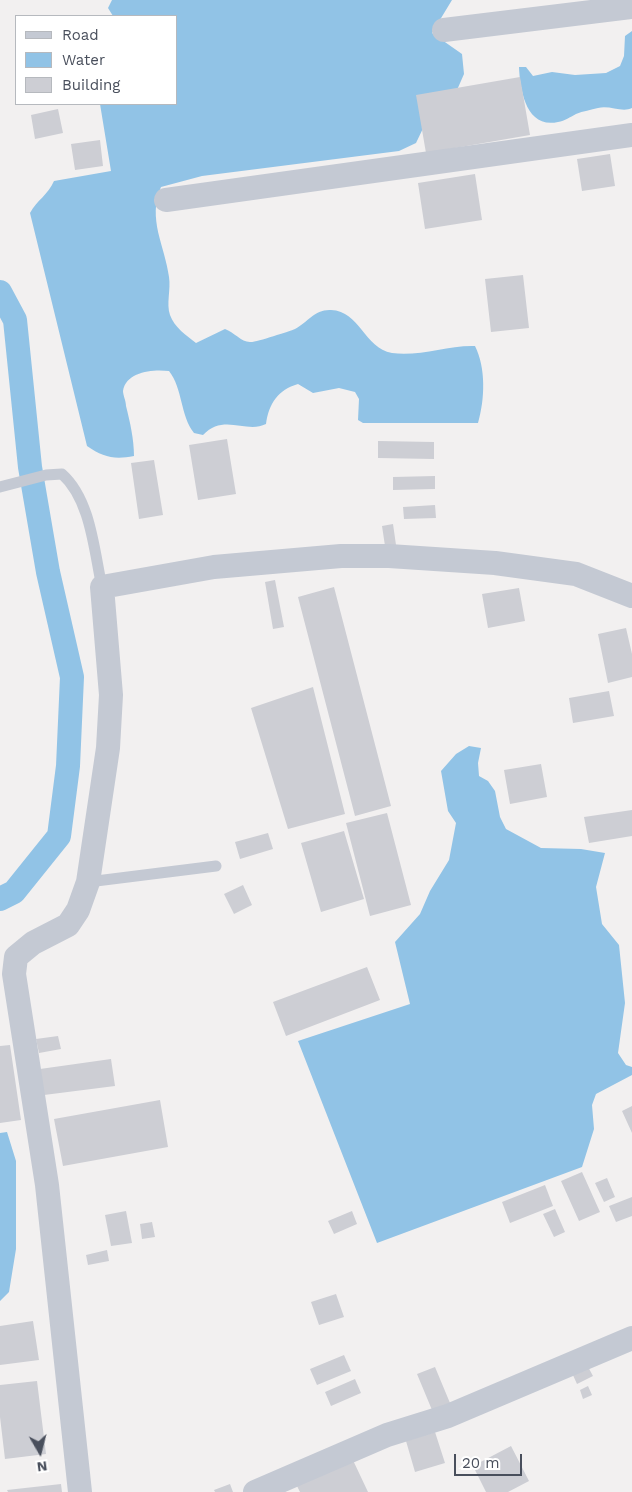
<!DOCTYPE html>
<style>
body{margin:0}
#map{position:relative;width:632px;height:1492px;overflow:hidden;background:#f2f0f0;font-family:"Work Sans",sans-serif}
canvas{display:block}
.legend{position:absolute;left:15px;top:15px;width:162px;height:90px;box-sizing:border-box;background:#fff;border:1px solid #b6b9be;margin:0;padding:6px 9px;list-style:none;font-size:15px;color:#494f5c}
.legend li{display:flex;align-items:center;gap:10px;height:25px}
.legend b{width:25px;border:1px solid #b6b9be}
.north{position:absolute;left:15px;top:1427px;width:50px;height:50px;-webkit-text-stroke:4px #fff;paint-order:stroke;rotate:172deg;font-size:14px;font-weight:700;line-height:20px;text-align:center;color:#494f5c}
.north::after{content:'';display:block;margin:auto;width:18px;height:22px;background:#494f5c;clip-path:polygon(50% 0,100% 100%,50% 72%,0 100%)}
.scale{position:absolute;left:454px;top:1454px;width:68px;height:22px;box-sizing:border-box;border:2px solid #494f5c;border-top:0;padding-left:6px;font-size:15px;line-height:18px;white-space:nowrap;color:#494f5c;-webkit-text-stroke:4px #fff;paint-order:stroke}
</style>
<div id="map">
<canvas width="632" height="1492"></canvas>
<ul class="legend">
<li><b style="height:6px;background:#c4c9d3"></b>Road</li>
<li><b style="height:14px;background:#91c3e6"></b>Water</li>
<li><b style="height:14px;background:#cdced4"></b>Building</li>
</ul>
<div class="north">N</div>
<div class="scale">20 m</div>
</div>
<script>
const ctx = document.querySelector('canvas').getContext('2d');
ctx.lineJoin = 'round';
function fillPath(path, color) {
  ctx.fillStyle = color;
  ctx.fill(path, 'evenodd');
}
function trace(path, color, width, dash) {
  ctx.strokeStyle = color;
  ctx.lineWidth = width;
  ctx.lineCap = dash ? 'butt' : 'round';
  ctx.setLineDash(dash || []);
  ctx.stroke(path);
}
fillPath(new Path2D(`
 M112,0h340l-20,33 30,21 2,20 -7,16 -30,30 -11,23 -17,8 -197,25 -41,11c-14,32 4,59 8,90 2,12 -3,27 1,38 4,12 17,21 26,28l29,-14c9,3 17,14 26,13 6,0 39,-11 44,-13 13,-7 20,-20 36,-19 29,1 33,38 61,43 27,4 56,-8 83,-7 11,22 10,53 3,77h-115l-5,-3 1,-21 -4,-7 -16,-4 -26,5 -15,-9c-20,6 -29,19 -32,40 -20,10 -42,-11 -63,11l-9,-2c-14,-18 -11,-44 -25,-62 -15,-2 -43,0 -46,20 0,4 3,10 3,15 4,16 8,33 8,50 -20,4 -31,1 -47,-10l-57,-233c7,-13 18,-18 24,-32l57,-10 -11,-67h76v-88h-63l-5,-8z
 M632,31v77c-10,5 -22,-3 -34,0 -7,2 -15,3 -22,6 -6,3 -11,7 -18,8 -32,7 -38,-32 -39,-55h7l7,9 19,-4 23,3 31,-2 14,-7 4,-10 1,-20z
 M469,746l12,2 -3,15 1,13 9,5 7,10 5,26 6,12 35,19 40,1 24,4 -9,34 6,37 17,21 6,58 -7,50 8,12 6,2v8l-36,19 -4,11 2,24 -12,38 -205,76 -79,-202 112,-37 -15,-62 25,-28 10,-23 19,-31 7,-37 -8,-12 -7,-40 15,-17z
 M7,1132l9,29v88l-7,43 -9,9v-168z`), '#91c3e6');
trace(new Path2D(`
 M0,292l15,28 15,147 18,105 24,105 -4,89 -9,70 -45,56 -14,7`), '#91c3e6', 24);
fillPath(new Path2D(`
 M520,77l10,58 -104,18 -10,-58z
 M58,109l5,24 -28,6 -4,-24z
 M100,140l3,26 -28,4 -4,-26z
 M610,154l5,32 -33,5 -5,-32z
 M475,174l7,46 -57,9 -7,-46z
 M523,275l6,53 -38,4 -6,-53z
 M227,439l9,55 -38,6 -9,-55z
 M378,441l56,1v17l-56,-1z
 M154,460l9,55 -24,4 -8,-56z
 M435,476v13l-42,1v-13z
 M435,505l1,13 -32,1 -1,-12z
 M393,524l3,21 -11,1 -3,-20z
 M275,580l9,47 -11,2 -8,-47z
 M334,587l57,219 -36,10 -57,-219z
 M519,588l6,33 -37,7 -6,-34z
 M626,628l6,26v23l-24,6 -10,-49z
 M313,687l32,127 -57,15 -37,-121z
 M609,691l5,25 -41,7 -4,-25z
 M541,764l6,33 -37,7 -6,-34z
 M632,810v26l-43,7 -5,-26z
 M387,813l24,92 -41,11 -24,-93z
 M344,831l20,68 -43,13 -20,-69z
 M268,833l5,16 -33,10 -5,-17z
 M243,885l9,20 -18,9 -10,-20z
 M367,967l13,33 -94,36 -13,-34z
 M58,1036l3,13 -22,4 -3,-14z
 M10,1045l11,75 -21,3v-77z
 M111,1059l4,27 -71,9 -4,-26z
 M160,1100l8,47 -105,19 -9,-47z
 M632,1106v27l-10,-22z
 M582,1172l18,40 -21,9 -18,-40z
 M607,1178l8,19 -11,5 -9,-19z
 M545,1185l8,21 -43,17 -8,-21z
 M632,1197v19l-16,6 -7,-16z
 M555,1209l10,23 -11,5 -11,-23z
 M126,1211l6,32 -21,3 -6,-31z
 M352,1211l5,13 -23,10 -6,-13z
 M152,1222l3,15 -13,2 -2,-15z
 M107,1250l2,11 -21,4 -2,-10z
 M336,1294l8,23 -25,8 -8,-23z
 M33,1321l6,39 -39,5v-39z
 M344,1355l7,16 -34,14 -7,-16z
 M587,1365l6,11 -16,8 -5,-11z
 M435,1367l15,36 -18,7 -15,-36z
 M355,1379l6,14 -30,13 -6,-14z
 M37,1381l9,73 -41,5 -5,-42v-32z
 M588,1386l4,9 -9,4 -3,-9z
 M435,1432l10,31 -30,9 -9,-31z
 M511,1446l18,35 -21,11h-22l-13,-26z
 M351,1456l17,36h-68l-5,-10z
 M61,1484l1,8h-54l-1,-2z
 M230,1484l3,8h-18l-1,-2z`), '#cdced4');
trace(new Path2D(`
 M0,487l46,-12 16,-1c29,26 32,77 40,113
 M88,882l128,-16`), '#c4c9d3', 11);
trace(new Path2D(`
 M444,30l188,-23
 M166,200l466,-65
 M80,1492l-33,-307 -33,-211 2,-17 17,-14 35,-18 10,-15 10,-28 20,-134 3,-53 -9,-108 112,-20 127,-11h48l106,7 81,11 56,22
 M255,1492l132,-57 61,-19 184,-78`), '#c4c9d3', 24);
</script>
